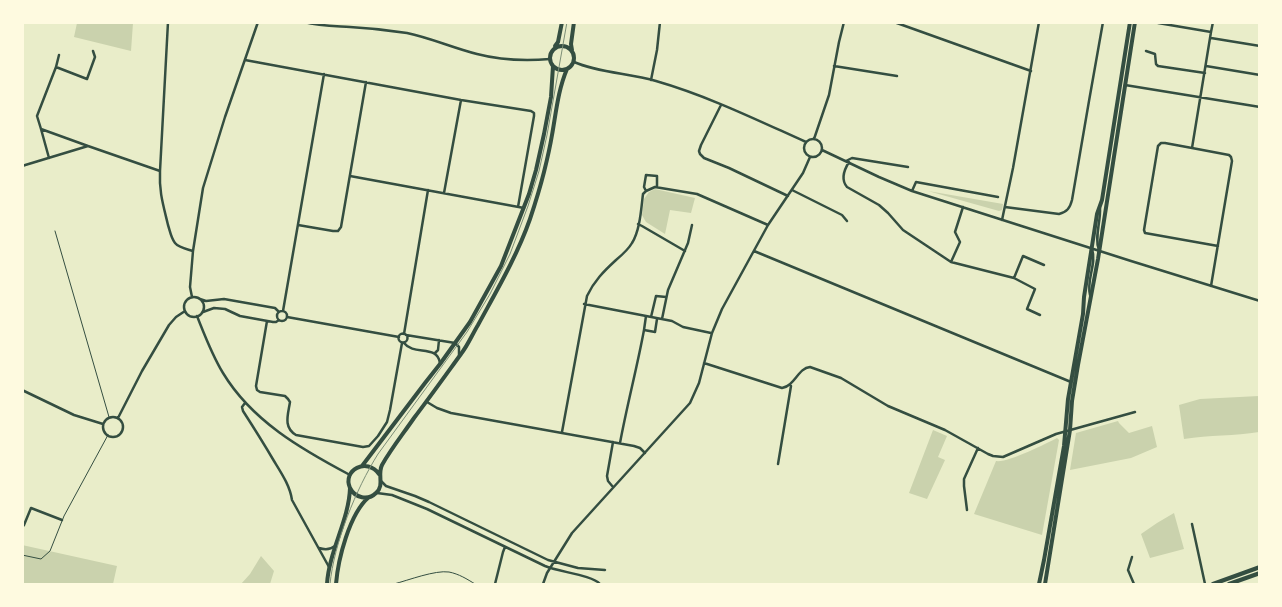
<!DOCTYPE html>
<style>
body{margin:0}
#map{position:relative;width:1282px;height:607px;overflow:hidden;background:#e9edc9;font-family:Poppins,sans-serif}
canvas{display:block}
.frame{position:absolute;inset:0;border:24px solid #fefae0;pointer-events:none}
</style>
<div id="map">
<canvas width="1282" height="607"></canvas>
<div class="frame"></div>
</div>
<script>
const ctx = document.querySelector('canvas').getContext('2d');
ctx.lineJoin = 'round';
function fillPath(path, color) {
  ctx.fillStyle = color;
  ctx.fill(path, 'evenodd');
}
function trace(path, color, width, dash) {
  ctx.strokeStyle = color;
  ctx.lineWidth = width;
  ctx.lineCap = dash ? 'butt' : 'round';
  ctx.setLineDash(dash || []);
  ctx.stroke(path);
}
fillPath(new Path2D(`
 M77,23h56l-2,28 -57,-14z
 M655,189l40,9 -4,15 -21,-3 -5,24 -19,-12 -4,-7 2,-16 5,-7z
 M928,191l75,13 -1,6 -3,1z
 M1259,396v36c-24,4 -50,3 -75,7l-5,-34 21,-6z
 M1118,421l1,2 10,10 23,-7 5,21 -26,11 -61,12 6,-37z
 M933,430l14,6 -9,21 7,3 -18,39 -18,-6z
 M1057,438l2,2 -17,95 -68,-21 22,-53c12,2 49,-17 61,-23z
 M1174,513l10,36 -34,9 -9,-24 16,-11z
 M22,545l95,21 -4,18h-90z
 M261,556l13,15 -4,13h-29l9,-10z`), '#cad2ad');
trace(new Path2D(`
 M55,231l54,186
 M22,555l19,4 9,-8 14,-35 44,-81
 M394,584c15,-4 41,-14 55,-12 10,2 18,7 26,12`), '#344e41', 1);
trace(new Path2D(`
 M168,22l-8,149c-1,21 3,33 8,54 2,6 3,13 7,18 4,5 12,6 18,8l-3,36 2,10
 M304,22c15,4 30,4 46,5 19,1 38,3 57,6 24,5 46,15 70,21 23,6 49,7 73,5
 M894,22l137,49
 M1158,23l53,9 -19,116 37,7 2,2 1,4 -21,125
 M1211,32l2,-10
 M1211,38l49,8
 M1146,51l9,3 1,10 2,2 47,7
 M245,60l216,40 70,11 3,2v3l-16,91
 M574,62c25,11 55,11 82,19 52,15 101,39 150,61
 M834,66l63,10
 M1206,66l54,9
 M56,67l3,-12
 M651,80l6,-30 3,-28
 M1125,85l135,22
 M721,105l-20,40 -2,6 1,3 4,4 25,10 59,28
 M41,129l8,29
 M804 148a9 9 0 1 1 18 0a9 9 0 1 1-18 0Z
 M814,139l15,-44 10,-53 5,-20
 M88,146l-47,-17 -4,-13 19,-49 31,12 8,-22 -2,-6
 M1192,148l-27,-5h-4l-3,3 -14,84 1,3 73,13
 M822,150l57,27 33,14 219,70 129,40
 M846,161l6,-3 56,9
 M849,162c-5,8 -8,18 -2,25l32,18 9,8 15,17 48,32 9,-20 -5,-10 8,-25
 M22,166l66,-20 72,25
 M350,176l174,32
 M792,190l50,25 5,6
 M646,191l-2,-4 2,-12 11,1v11
 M912,191l4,-9 82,15
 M444,193l17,-93
 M1005,207l54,7c8,-2 11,-6 13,-14l17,-99 14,-79
 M1002,220l11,-52 26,-146
 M638,224l4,2 43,25
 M298,225l35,6h5l3,-4 25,-145
 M1099,250c-5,-12 2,-29 1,-42
 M193,251l10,-63 22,-71 33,-95
 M754,251l317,131
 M951,262l63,16 9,-22 21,9
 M1014,278l21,11 -8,20 13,6
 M1090,295c-4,-15 7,-31 2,-46
 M184 307a10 10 0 1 1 20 0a10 10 0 1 1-20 0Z
 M200,299l6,2 18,-2 51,9 4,4
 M584,304l88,17 11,6 28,6
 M277 316a5 5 0 1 1 10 0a5 5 0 1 1-10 0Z
 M283,311l41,-237
 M203,312l11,-4 11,1 15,7 33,6h3l3,-2
 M197,316c8,20 15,39 26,57 29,48 78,76 127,102
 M287,317l112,20
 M651,317l5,-21 10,1
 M662,319l6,-29 20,-47 4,-18
 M267,321l-11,65 1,4 3,2 25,4 3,3 2,3c-2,13 -7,25 6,33l67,12 6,-1 9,-10 9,-14 3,-12 12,-67
 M644,330l2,-14
 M398.5 338a4.5 4.5 0 1 1 9 0a4.5 4.5 0 1 1-9 0Z
 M404,334l24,-144
 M406,335l43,7 6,1 4,4v8
 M404,343c10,13 33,1 36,20
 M435,353l3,-3 1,-10
 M704,363l78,25c13,-2 16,-20 28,-21l31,11 47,28 57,24 43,24 5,2 10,1 53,-23 79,-22
 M22,390l52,25 29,9
 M427,402l10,6 14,5 183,33 6,2 5,5
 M245,403l-3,4 1,4c11,17 21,33 31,50 8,13 16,25 18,39l37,67
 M103 427a10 10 0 1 1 20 0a10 10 0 1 1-20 0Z
 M118,418l24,-47 27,-46 7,-8 9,-6
 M562,432l25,-136c7,-15 17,-25 29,-36 6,-5 12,-10 16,-17 8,-13 9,-33 11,-49l3,-3 9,-4 42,7 71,31
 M613,442l-6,34 1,5 5,6
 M620,443c7,-38 17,-75 24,-113l11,2 2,-13
 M778,464l13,-78
 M381,481l5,5 29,10 14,6 119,58 30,8 27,2
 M377,493l15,2 35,14 118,57c14,6 47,9 55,18
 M967,510l-3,-24v-7l14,-31
 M1192,524l13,60
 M22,527l2,-2 7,-17 31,12
 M319,548c6,2 11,2 16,-2
 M1132,557l-4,13 6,14
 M495,584l8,-32 2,-5
 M543,584l4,-11 25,-40 118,-130 9,-20 13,-50 10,-24 46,-84 35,-52 7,-16`), '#344e41', 2.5);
trace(new Path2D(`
 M550 58a12 12 0 1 1 24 0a12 12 0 1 1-24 0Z
 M555,46l3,-4 4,-20
 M572,50l-1,-6 3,-22
 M362,466l63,-83 15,-19 30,-42 31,-56 28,-72 7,-24 8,-36 7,-37 2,-31
 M379,474c-12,-17 -37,-4 -29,14 5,10 18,13 26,5 9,-8 1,-18 6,-28 9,-16 21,-31 32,-47 16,-21 31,-42 47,-64 7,-9 11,-19 17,-29 19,-35 39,-69 52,-106 5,-15 10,-31 14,-47 3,-12 6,-25 8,-37 4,-22 6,-45 15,-66
 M327,584c2,-33 22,-64 23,-96
 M336,584c2,-24 13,-70 33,-87`), '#344e41', 4);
trace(new Path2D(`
 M1039,584l5,-24 20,-114 4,-47 15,-85 1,-17 13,-83 5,-14 28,-178
 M1045,584l25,-154 2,-29 6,-36 20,-106 37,-237`), '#344e41', 4);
trace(new Path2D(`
 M1213,584l47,-17
 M1229,584l31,-11`), '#344e41', 4.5);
trace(new Path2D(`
 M330,584c4,-41 26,-95 48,-130l89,-122 23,-38 20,-40 18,-48 11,-35 8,-36 20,-113`), '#7c8e77', 1);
</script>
